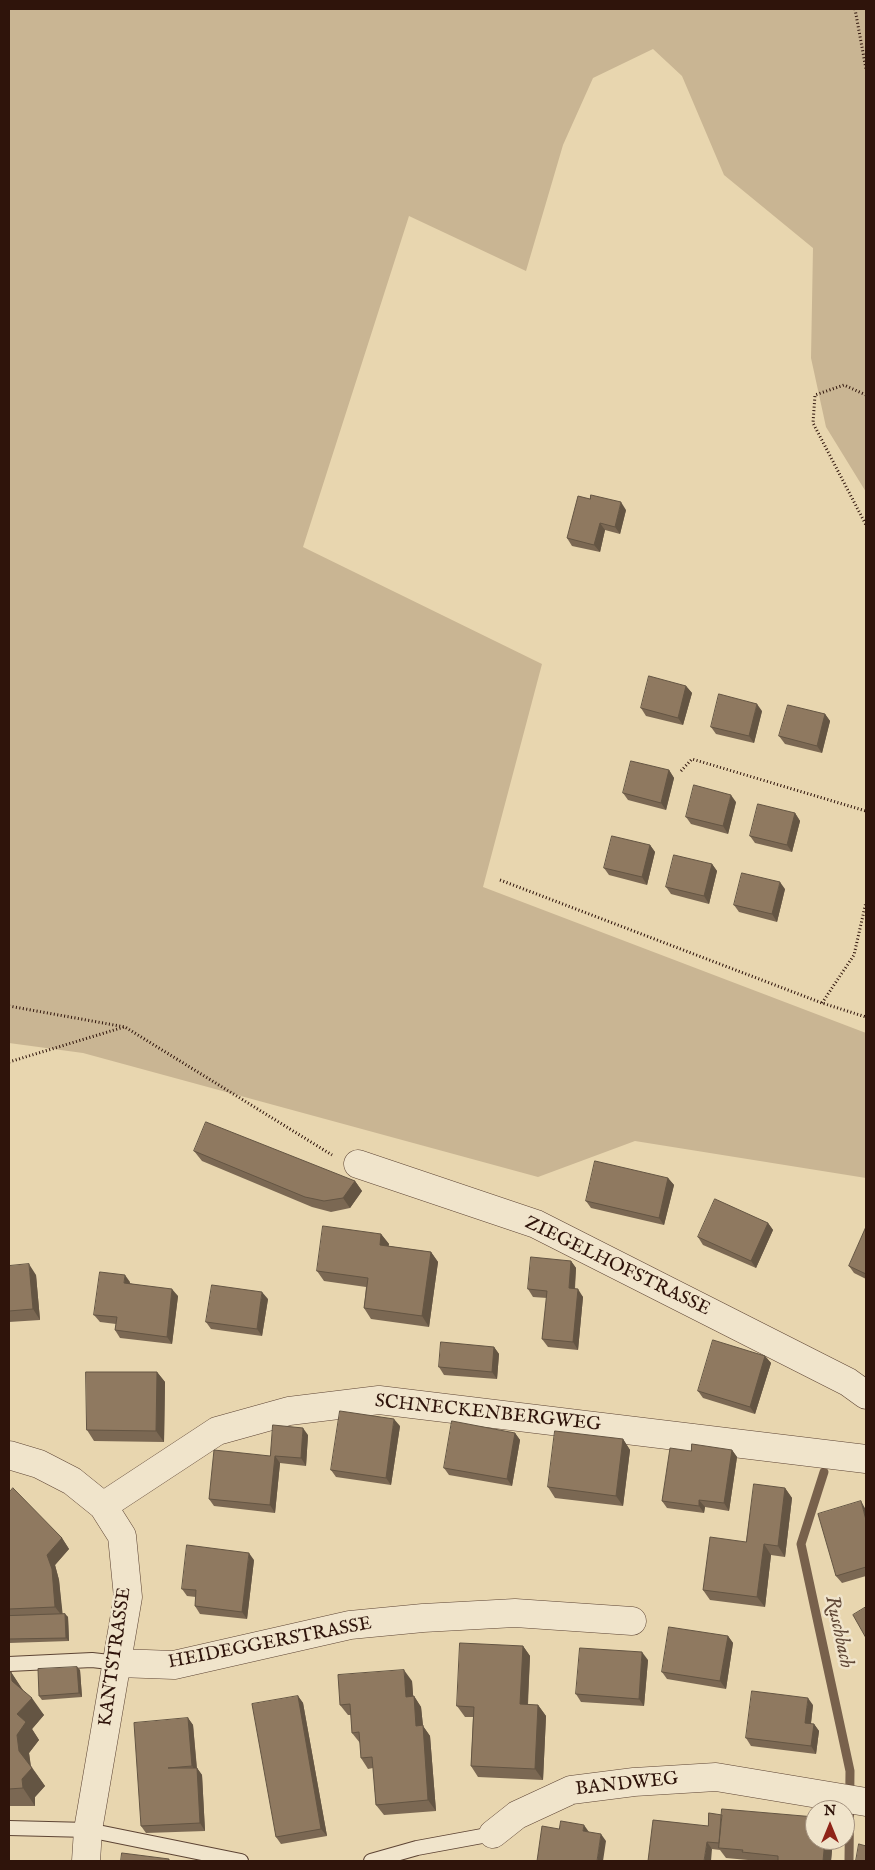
<!DOCTYPE html>
<style>
body{margin:0}
#map{position:relative;width:875px;height:1870px;overflow:hidden;background:#e8d6af;font-family:"IM FELL English",serif}
canvas{display:block}
.frame{position:absolute;inset:0;border:10px solid #2f140b;pointer-events:none}
.north{position:absolute;left:805px;top:1800px;width:50px;height:50px;box-sizing:border-box;background:#f0e4cb;border:1px solid #a3917e;border-radius:50%;rotate:0deg;font-size:14px;font-weight:700;line-height:20px;text-align:center;color:#2f140b}
.north::after{content:'';display:block;margin:auto;width:18px;height:22px;background:#8f2418;clip-path:polygon(50% 0,100% 100%,50% 72%,0 100%)}
</style>
<div id="map">
<canvas width="875" height="1870"></canvas>
<div class="frame"></div>
<div class="north">N</div>
</div>
<script>
const ctx = document.querySelector('canvas').getContext('2d');
ctx.lineJoin = 'round';
function fillPath(path, color) {
  ctx.fillStyle = color;
  ctx.fill(path, 'evenodd');
}
function trace(path, color, width, dash) {
  ctx.strokeStyle = color;
  ctx.lineWidth = width;
  ctx.lineCap = dash ? 'butt' : 'round';
  ctx.setLineDash(dash || []);
  ctx.stroke(path);
}
function write(font, color, halo, rows, align = 'center') {
  ctx.font = font + ' "IM FELL English",serif';
  ctx.lineWidth = 5;
  ctx.setLineDash([]);
  ctx.textBaseline = 'middle';
  ctx.strokeStyle = halo;
  ctx.fillStyle = color;
  for (const [text, x, y, turn = 0] of rows) {
    ctx.save();
    ctx.translate(x, y);
    ctx.rotate((+turn || 0) * Math.PI / 180);
    ctx.textAlign = isNaN(turn) ? turn : align;
    if (halo) ctx.strokeText(text, 0, 0);
    ctx.fillText(text, 0, 0);
    ctx.restore();
  }
}
fillPath(new Path2D(`
 M9,9h857v483l-40,-65 -15,-69 2,-110 -89,-73 -42,-99 -29,-27 -60,29 -30,67 -37,126 -117,-55 -106,331 239,117 -59,223 383,146v145l-231,-37 -97,36 -455,-124 -74,-10z`), '#c9b593');
trace(new Path2D(`
 M824,1472l-23,72 49,227 -1,90`), '#78614c', 9);
const service = new Path2D(`
 M9,1664l83,-4 26,3
 M9,1828l79,2 153,31
 M371,1861l46,-13 76,-14`);
const minor = new Path2D(`
 M358,1164l178,60 312,158 18,13
 M9,1455l30,9 33,17 31,25 19,30 6,61 -40,233 -2,31
 M103,1506l114,-75 72,-20 90,-11 487,59
 M118,1663l56,2 176,-40 73,-7 92,-5 117,8
 M493,1834l24,-19 54,-25 63,-8 82,-5 150,25`);
trace(service, '#5d4434', 16);
trace(minor, '#5d4434', 29);
trace(new Path2D(`
 M855,9l11,60
 M866,395l-22,-10 -29,10 -2,28 53,102
 M681,771l11,-12 174,52
 M500,880l322,123 44,14
 M822,1003l32,-48 12,-53
 M9,1006l116,21 207,128
 M9,1062l115,-35`), '#2f140b', 3, [1, 2.5]);
trace(service, '#f0e4cb', 14);
trace(minor, '#f0e4cb', 28);
fillPath(new Path2D(`
 M626,510l-6,24 -15,-4 -5,22 -28,-6 -5,-8z
 M686,686l6,7 -9,32 -37,-9 -5,-8z
 M762,711l-8,32 -38,-9 -5,-7z
 M825,714l5,7 -8,32 -37,-9 -6,-8z
 M669,770l5,8 -8,32 -38,-10 -5,-7z
 M736,802l-8,32 -37,-10 -5,-7z
 M795,813l5,8 -8,31 -37,-9 -5,-7z
 M650,845l5,7 -8,33 -38,-10 -5,-7z
 M712,864l5,7 -8,33 -38,-10 -5,-7z
 M785,889l-8,33 -38,-10 -5,-7z
 M194,1151l161,30 7,10 -12,17 -19,4 -19,-5 -110,-46z
 M668,1178l6,7 -10,40 -73,-17 -5,-7z
 M768,1223l5,7 -17,38 -53,-23 -5,-8z
 M866,1227v52l-12,-6 -5,-7z
 M381,1234l8,10 -1,2 43,6 7,10 -9,65 -58,-8 -7,-11 2,-21 -42,-6 -7,-10z
 M571,1261l5,7 -1,21 8,8 -5,53 -30,-3 -6,-8 5,-41 -14,-1 -5,-8z
 M9,1266l27,9 4,45 -31,2z
 M130,1282l-1,1 49,13 -6,48 -52,-6 -5,-8 1,-6 -16,-2 -6,-7z
 M268,1299l-6,37 -51,-7 -5,-7z
 M494,1347l5,7 -2,25 -53,-4 -5,-8z
 M765,1356l6,7 -16,51 -52,-16 -5,-7z
 M157,1372l8,10 -1,60 -70,-1 -7,-11z
 M400,1426l-9,59 -55,-8 -5,-7z
 M515,1433l5,7 -8,46 -63,-11 -5,-7z
 M308,1435l-2,31 -26,-3 -5,50 -61,-7 -5,-7 61,-43z
 M623,1439l7,11 -7,56 -68,-8 -7,-11z
 M732,1450l5,7 -8,54 -24,-4 -1,6 -37,-5 -5,-7z
 M785,1488l7,10 -7,59 -14,-2 -6,52 -55,-7 -7,-10 43,-48z
 M9,1493l53,45 7,11 -14,16 4,15 3,34h3l3,3 1,24 -60,2z
 M866,1508v68l-24,7 -6,-7z
 M254,1560l-7,59 -47,-5 -5,-8 1,-9 -9,-1 -5,-7z
 M728,1636l5,7 -7,46 -59,-10 -5,-7z
 M523,1646l7,10 -2,49h10l8,11 -3,64 -65,-3 -7,-11 2,-49h-8l-8,-11z
 M648,1660l-4,46 -63,-4 -5,-8z
 M77,1667l3,3 2,27 -40,3 -3,-4z
 M9,1672h2l12,19 21,24 -12,14 7,11 -10,13 2,13 14,20 -10,11v9h-26z
 M412,1681l1,15h1l7,11 2,19 7,10 6,75 -52,4 -8,-10 -3,-37 -5,1 -7,-11 -1,-15 -8,-10 -1,-18h-3l-8,-10z
 M298,1696l5,7 24,133 -46,8 -5,-7z
 M813,1705l-2,19h3l5,7 -3,23 -65,-8 -5,-8z
 M188,1718l5,7 4,43 5,7 3,56 -59,2 -5,-7z
 M653,1820l162,20h18l-2,21h-83v-1l-22,-2 -6,-8 -8,-1z`), '#7b6853');
fillPath(new Path2D(`
 M621,502l5,8 -6,24 -5,-7z
 M600,523l5,7 -5,22 -6,-7z
 M686,686l6,7 -9,32 -5,-7z
 M757,704l5,7 -8,32 -5,-7z
 M825,714l5,7 -8,32 -5,-7z
 M669,770l5,8 -8,32 -5,-7z
 M731,795l5,7 -8,32 -5,-8z
 M795,813l5,8 -8,31 -5,-7z
 M650,845l5,7 -8,33 -5,-8z
 M712,864l5,7 -8,33 -5,-8z
 M780,882l5,7 -8,33 -5,-8z
 M668,1178l6,7 -10,40 -5,-7z
 M355,1181l7,10 -12,17 -7,-10z
 M768,1223l5,7 -17,38 -5,-7z
 M381,1234l8,10 -2,11 -7,-10z
 M431,1252l7,10 -9,65 -7,-11z
 M571,1261l5,7 -2,28 -5,-8z
 M29,1264l7,11 4,45 -7,-11z
 M125,1275l5,7 -1,8 -5,-7z
 M172,1289l6,7 -6,48 -5,-7z
 M578,1289l5,8 -5,53 -5,-8z
 M262,1292l6,7 -6,37 -5,-7z
 M494,1347l5,7 -2,25 -5,-7z
 M765,1356l6,7 -16,51 -5,-7z
 M157,1372l8,10 -1,60 -8,-11z
 M394,1419l6,7 -9,59 -5,-7z
 M303,1428l5,7 -2,31 -5,-8z
 M515,1433l5,7 -8,46 -5,-7z
 M623,1439l7,11 -7,56 -7,-10z
 M732,1450l5,7 -8,54 -5,-8z
 M275,1456l5,7 -5,50 -5,-8z
 M785,1488l7,10 -7,59 -7,-11z
 M699,1500l6,7 -1,6 -5,-7z
 M861,1501l5,9v10z
 M62,1538l7,11 -14,16 4,15 4,37 -8,-10 -8,-52z
 M764,1544l7,11 -6,52 -8,-10z
 M249,1553l5,7 -7,59 -5,-7z
 M65,1614l3,3 1,24 -3,-3z
 M728,1636l5,7 -7,46 -6,-8z
 M523,1646l7,10 -3,59 -7,-11z
 M642,1652l6,8 -4,46 -5,-7z
 M77,1667l3,3 2,27 -3,-4z
 M404,1670l8,11 2,26 -8,-10z
 M11,1672l12,18 1,9 -12,-18z
 M298,1696l5,7 24,133 -6,-7z
 M414,1696l7,11 2,19 7,10 6,75 -8,-11 -12,-74z
 M32,1698l12,17 -12,14 7,11 -10,13 2,16 -12,-18 -2,-16v-21z
 M808,1698l5,7 -3,25 -5,-7z
 M538,1705l8,11 -3,64 -8,-11z
 M188,1718l5,7 4,47v-4l5,7 3,56 -5,-8 -3,-50 -5,-7z
 M814,1724l5,7 -3,23 -5,-8z
 M32,1768l13,18 -10,11v9l-12,-18 -1,-9z
 M584,1825l5,7 -6,-1z
 M601,1834l5,7 -3,20h-6z
 M825,1840h8l-2,21h-8z
 M707,1842l5,7 -1,12h-7z`), '#645543');
const building = new Path2D(`
 M591,495l30,7 -6,25 -15,-4 -6,22 -27,-7 11,-42 12,3z
 M649,676l37,10 -8,32 -37,-10z
 M719,694l38,10 -8,32 -38,-9z
 M788,705l37,9 -8,32 -38,-10z
 M631,761l38,9 -8,33 -38,-10z
 M694,785l37,10 -8,31 -37,-9z
 M758,804l37,9 -8,32 -37,-9z
 M612,836l38,9 -8,32 -38,-9z
 M674,855l38,9 -8,32 -38,-9z
 M742,873l38,9 -8,32 -38,-9z
 M206,1122l149,59 -12,17 -19,3 -19,-4 -111,-46z
 M595,1161l73,17 -9,40 -73,-17z
 M715,1199l53,24 -17,38 -53,-24z
 M323,1226l58,8 -1,11 51,7 -9,64 -58,-8 4,-30 -51,-7z
 M866,1227v47l-17,-8z
 M531,1257l40,4 -2,27 9,1 -5,53 -31,-3 5,-48 -19,-2z
 M29,1264l4,45 -24,2v-45z
 M100,1272l25,3 -1,8 48,6 -5,48 -52,-7 2,-13 -23,-2z
 M212,1285l50,7 -5,37 -51,-7z
 M713,1340l52,16 -15,51 -52,-16z
 M441,1342l53,5 -2,25 -53,-5z
 M86,1372h71l-1,59 -69,-1z
 M340,1411l54,8 -8,59 -55,-8z
 M452,1421l63,12 -8,46 -63,-11z
 M273,1425l30,3 -2,30 -26,-2 -5,49 -61,-6 5,-49 56,6z
 M555,1431l68,8 -7,57 -68,-9z
 M692,1444l40,6 -8,53 -25,-3v6l-37,-5 8,-53 21,3z
 M754,1484l31,4 -7,58 -14,-2 -7,53 -54,-7 7,-53 36,5z
 M13,1488l49,50 -15,17 5,14 3,38 -46,2v-116z
 M861,1501l5,19v47l-30,9 -18,-62z
 M187,1545l62,8 -7,59 -47,-6 1,-16 -14,-1z
 M866,1607v31l-13,-23z
 M65,1614l1,24 -57,1v-23z
 M669,1627l59,9 -8,45 -58,-9z
 M460,1643l63,3 -3,58 18,1 -3,64 -64,-3 3,-59 -17,-1z
 M580,1648l62,4 -3,47 -63,-5z
 M77,1667l2,26 -40,3 -1,-27z
 M404,1670l2,27 8,-1 2,30 7,-1 5,75 -52,5 -4,-48 -11,1 -2,-26 -7,1 -2,-29 -10,1 -2,-30z
 M9,1672h2l1,9 20,17 -15,16 9,8 -9,13 2,16 13,17 -10,11 1,9 -14,1z
 M752,1691l56,7 -3,25 9,1 -3,22 -65,-8z
 M298,1696l23,133 -45,8 -24,-133z
 M188,1718l4,48 -24,2h29l3,55 -59,3 -7,-103z
 M722,1809l93,8v23h10l-2,21h-45v-5l-36,-4 1,-2 -24,-2z
 M709,1813l13,2 -3,28 -12,-1 -3,19h-56l5,-41 55,6z
 M561,1821l23,4 -1,6 18,3 -4,27h-60l5,-35 17,3z
 M859,1844l7,2v15h-10z
 M122,1853l47,6v2h-48z`);
fillPath(building, '#8f7960');
trace(building, '#645543', 1);
write('19px', '#2f140b', '#f0e4cb', [
 ["ZIEGELHOFSTRASSE",617,1267,26],
 ["SCHNECKENBERGWEG",488,1414,6],
 ["HEIDEGGERSTRASSE",270,1644,-11],
 ["KANTSTRASSE",116,1657,-82],
 ["BANDWEG",627,1785,-6]
]);
write('italic 20px', '#604736', '#f0e4cb', [
 ["Ruschbach",838,1632,78]
]);
</script>
